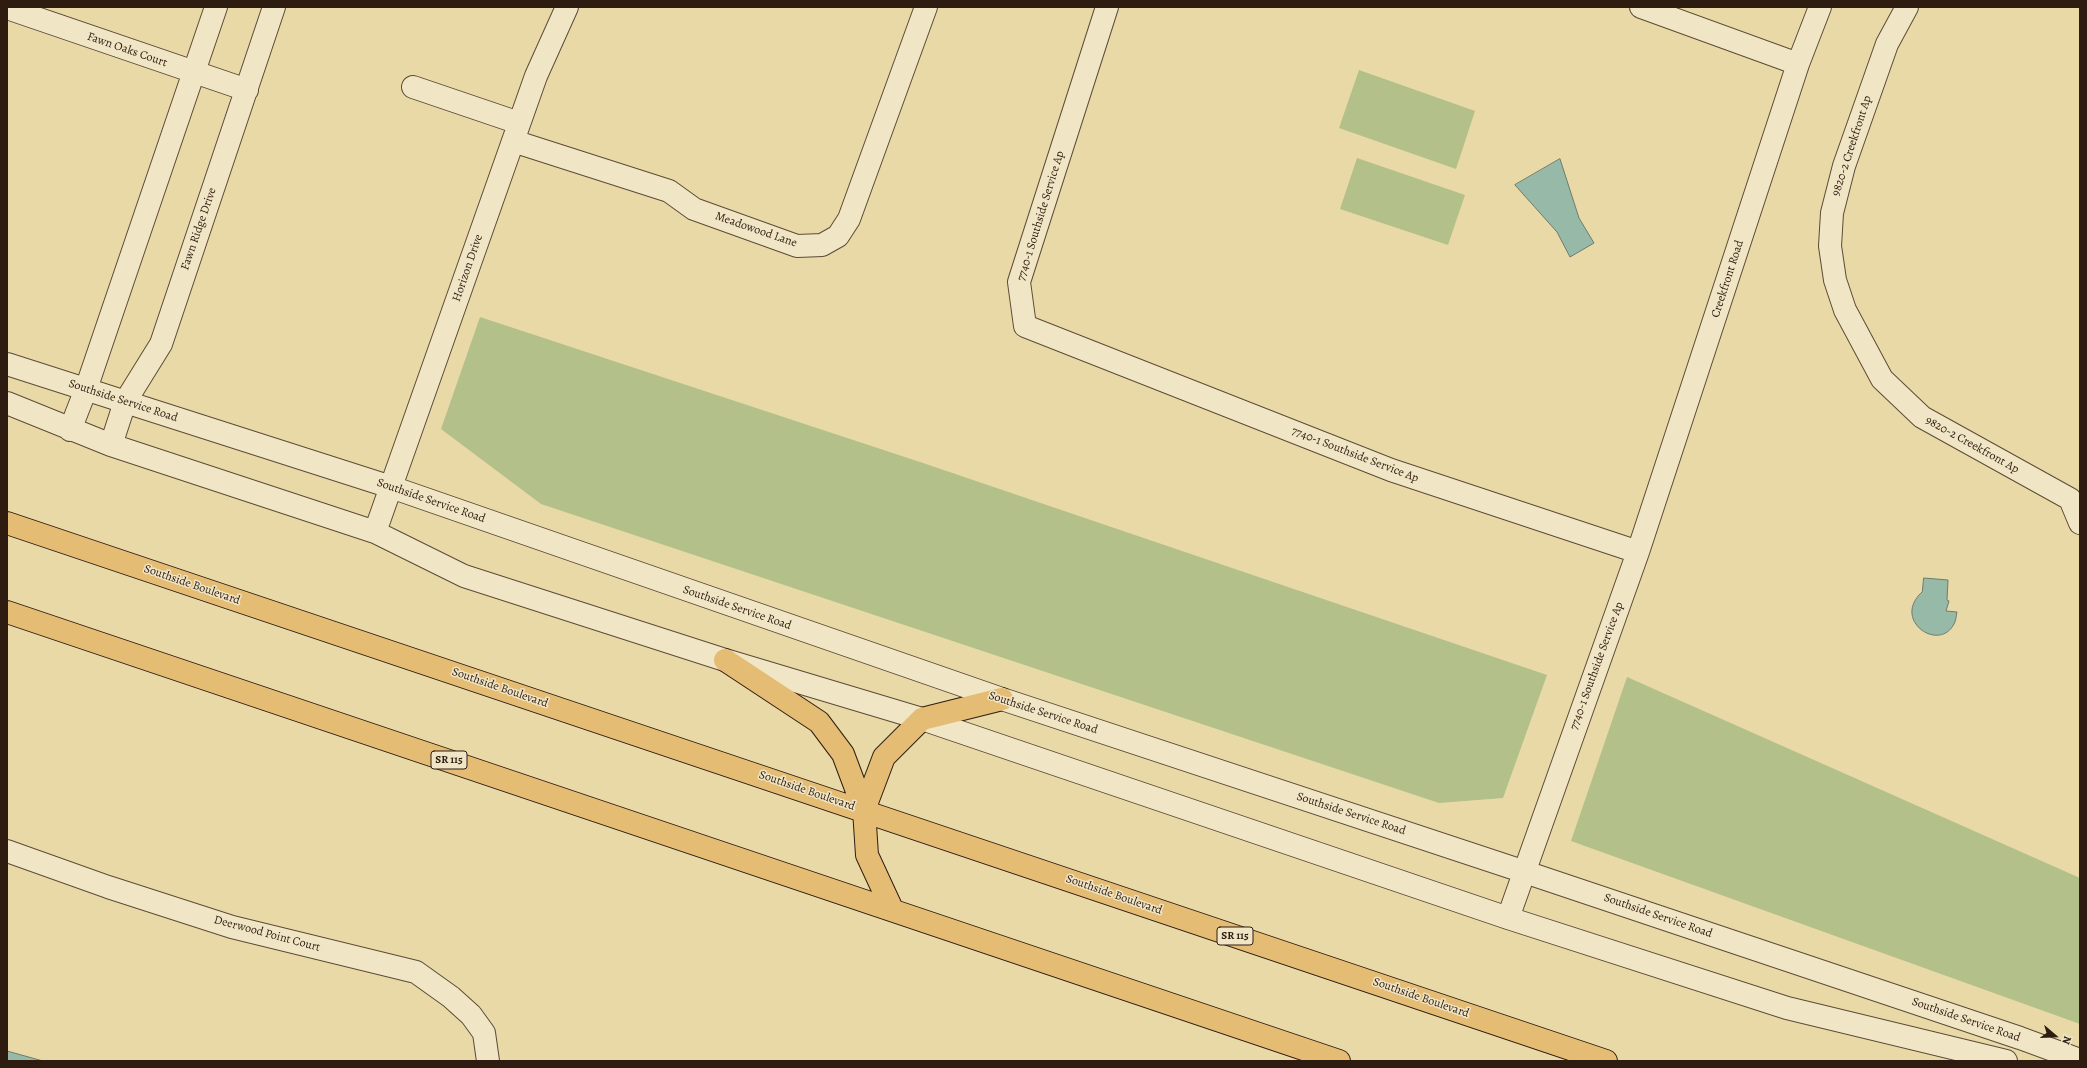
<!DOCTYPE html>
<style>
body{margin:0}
#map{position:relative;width:2087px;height:1068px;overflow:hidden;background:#e8d9a7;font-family:Alegreya,serif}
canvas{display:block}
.frame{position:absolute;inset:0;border:8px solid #2f1c11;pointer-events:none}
.north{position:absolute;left:2035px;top:1016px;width:40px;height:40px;-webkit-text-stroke:3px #f0e6c6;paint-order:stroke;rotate:109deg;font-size:11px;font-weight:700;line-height:16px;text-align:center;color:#2f1c11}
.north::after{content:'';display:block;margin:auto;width:14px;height:18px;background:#2f1c11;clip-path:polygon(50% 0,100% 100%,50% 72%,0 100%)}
</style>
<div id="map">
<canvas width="2087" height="1068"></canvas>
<div class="frame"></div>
<div class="north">N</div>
</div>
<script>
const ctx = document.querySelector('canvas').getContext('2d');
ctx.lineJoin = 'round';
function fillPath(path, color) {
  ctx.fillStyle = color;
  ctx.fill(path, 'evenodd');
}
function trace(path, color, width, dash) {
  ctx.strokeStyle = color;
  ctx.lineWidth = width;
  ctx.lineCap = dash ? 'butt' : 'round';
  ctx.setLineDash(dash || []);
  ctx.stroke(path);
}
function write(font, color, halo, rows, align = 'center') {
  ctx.font = font + ' Alegreya,serif';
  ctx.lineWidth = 3;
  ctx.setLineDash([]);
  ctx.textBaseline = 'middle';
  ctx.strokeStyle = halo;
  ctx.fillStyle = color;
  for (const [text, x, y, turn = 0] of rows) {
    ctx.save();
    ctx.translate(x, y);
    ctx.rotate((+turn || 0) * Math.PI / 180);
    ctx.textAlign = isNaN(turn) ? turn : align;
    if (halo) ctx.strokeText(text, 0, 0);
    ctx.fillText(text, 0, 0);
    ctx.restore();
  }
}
fillPath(new Path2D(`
 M1359,70l116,41 -19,58 -117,-41z
 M1357,158l108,37 -17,50 -108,-36z
 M480,317l443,146 624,212 -44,123 -64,5 -898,-299 -100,-75z
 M1627,677l453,201v146l-509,-183z`), '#b3c08a');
const water = new Path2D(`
 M1560,159l19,59 15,25 -24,14 -13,-25 -42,-47z
 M1924,578l24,2 -1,20 2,1 -3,10 11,1c-1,4 -1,9 -3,12 -15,29 -63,-4 -32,-32z
 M7,1051l36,10h-36z`);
fillPath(water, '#97baa8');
trace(water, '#6d7b6c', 1);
const minor = new Path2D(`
 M1107,7l-88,275 6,44 366,144 247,82
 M1641,7l157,57
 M1907,7l-20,37 -43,122 -12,47 -2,33 5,34 10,30 37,69 40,38 148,82
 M7,8l240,82
 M413,87l106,36
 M513,141l156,50 25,18 103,37 25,-1 16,-9 11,-17 77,-212
 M7,364l384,123 611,212 523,173 495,166 60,22
 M7,403l104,42 264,87 89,44 261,84 197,59 586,199 279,90 219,53
 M70,430l16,-41 130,-382
 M111,445l14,-43 36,-58 113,-337
 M2070,499l10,24
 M375,532l161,-456 31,-69
 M7,851l101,36 124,40 184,45 35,25 20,18 13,18 4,28
 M1508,918l130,-366 160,-488 22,-57`);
const highway = new Path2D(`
 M7,523l1599,538
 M7,612l1332,449
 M725,660l94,62 24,32 21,56 3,45 25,54
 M864,810l20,-53 38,-38 80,-20`);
trace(minor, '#5d4b36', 24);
trace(highway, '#2f1c11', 24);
trace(minor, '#f0e6c6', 22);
trace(highway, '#e4bc74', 22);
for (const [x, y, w] of [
 [449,760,36],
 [1235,936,36]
]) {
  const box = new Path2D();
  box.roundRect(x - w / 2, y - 9, w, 18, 3);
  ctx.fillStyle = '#f0e6c6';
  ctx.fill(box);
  trace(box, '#2f1c11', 1);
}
write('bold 11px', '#2f1c11', null, [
 ["SR 115",449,760],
 ["SR 115",1235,936]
]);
write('12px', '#2f1c11', '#f0e6c6', [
 ["Fawn Oaks Court",127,50,19],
 ["9820-2 Creekfront Ap",1852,146,-72],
 ["7740-1 Southside Service Ap",1041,216,-73],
 ["Fawn Ridge Drive",199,229,-71],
 ["Meadowood Lane",756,230,19],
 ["Horizon Drive",468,268,-71],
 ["Creekfront Road",1728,279,-72],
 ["Southside Service Road",123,401,18],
 ["9820-2 Creekfront Ap",1972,445,29],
 ["7740-1 Southside Service Ap",1355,455,21],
 ["Southside Service Road",431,501,19],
 ["Southside Boulevard",192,585,19],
 ["Southside Service Road",737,608,19],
 ["7740-1 Southside Service Ap",1597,666,-70],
 ["Southside Boulevard",500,688,19],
 ["Southside Service Road",1043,713,18],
 ["Southside Boulevard",807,791,19],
 ["Southside Service Road",1351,814,18],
 ["Southside Boulevard",1114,895,19],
 ["Southside Service Road",1658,916,19],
 ["Deerwood Point Court",267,934,15],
 ["Southside Boulevard",1421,998,19],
 ["Southside Service Road",1966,1020,19]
]);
</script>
